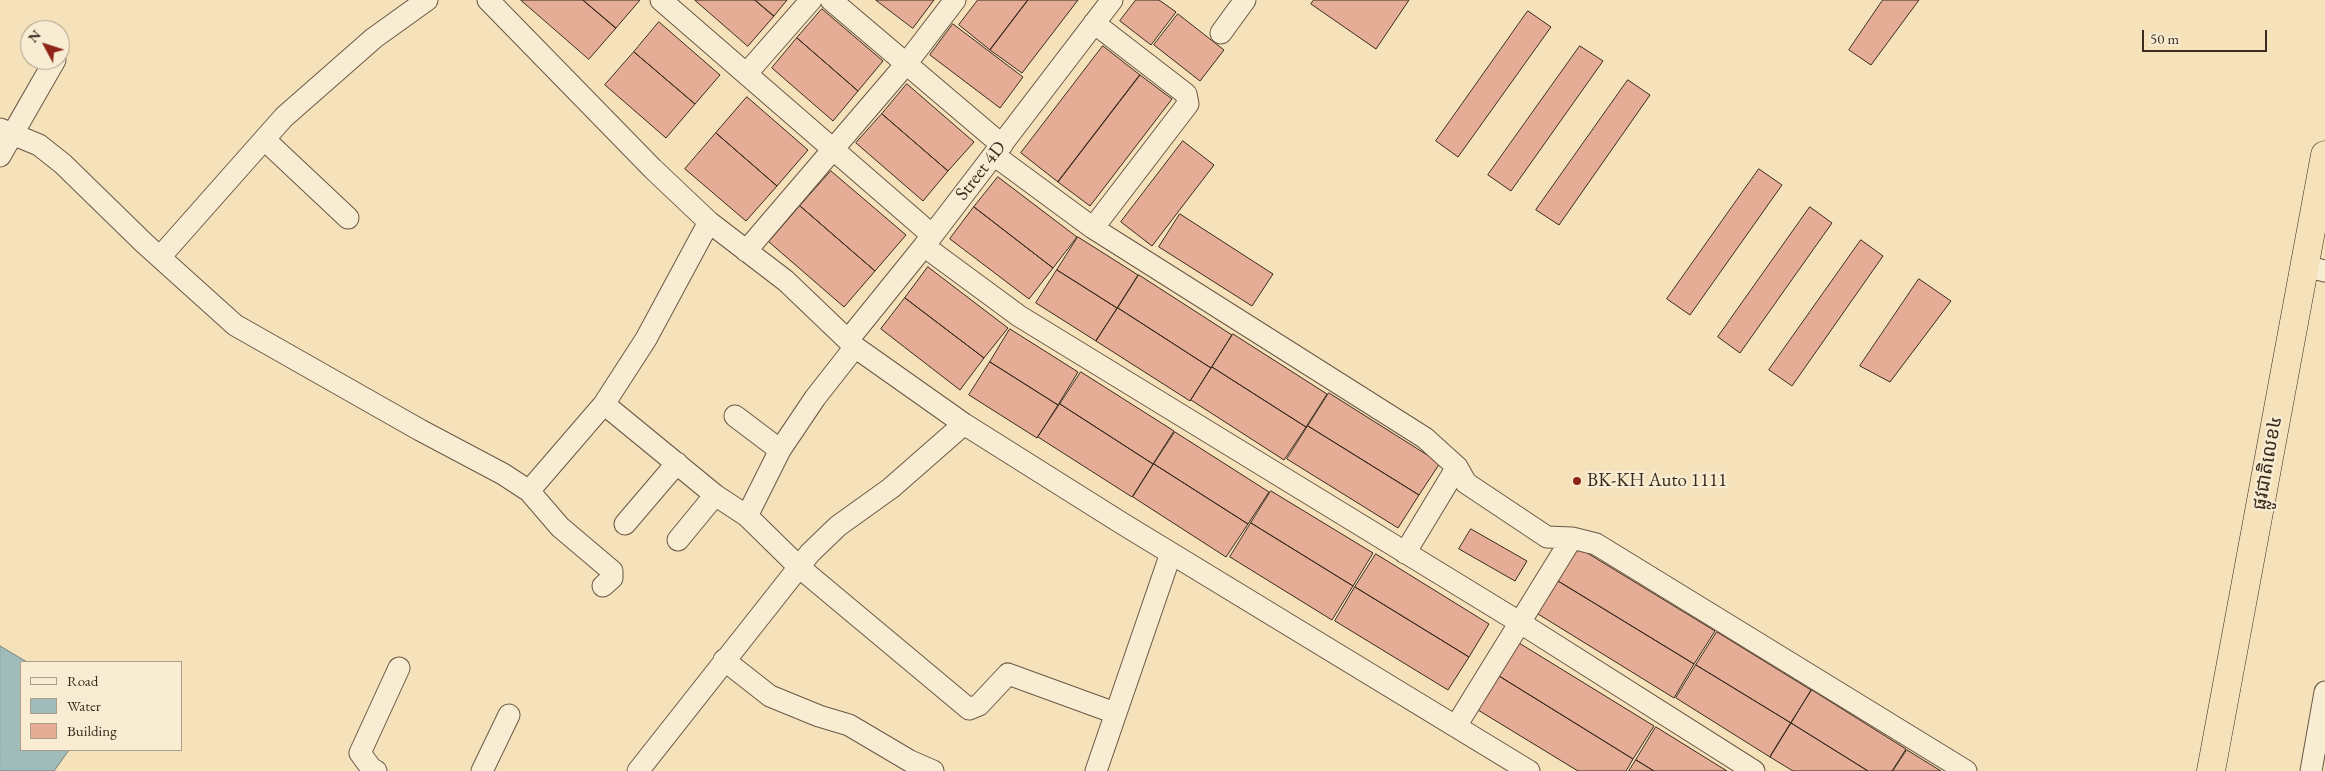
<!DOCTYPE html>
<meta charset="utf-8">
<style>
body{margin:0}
#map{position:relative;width:2325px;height:771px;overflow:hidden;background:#f5e2bb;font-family:"EB Garamond",serif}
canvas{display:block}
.legend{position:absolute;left:20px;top:661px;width:162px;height:90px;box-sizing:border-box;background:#f8ecd3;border:1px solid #ac9e8b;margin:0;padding:6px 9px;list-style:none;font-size:15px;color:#3b2a1e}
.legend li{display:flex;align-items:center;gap:10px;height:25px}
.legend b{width:25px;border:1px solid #ac9e8b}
.north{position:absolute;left:20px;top:20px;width:50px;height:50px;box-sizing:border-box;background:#f8ecd3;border:1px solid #ac9e8b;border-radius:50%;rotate:310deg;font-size:14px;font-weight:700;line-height:20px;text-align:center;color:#3b2a1e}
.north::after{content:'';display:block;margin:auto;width:18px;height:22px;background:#8f2418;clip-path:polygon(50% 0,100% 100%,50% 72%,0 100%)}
.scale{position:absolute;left:2142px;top:30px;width:125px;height:22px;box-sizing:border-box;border:2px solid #3b2a1e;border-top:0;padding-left:6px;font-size:15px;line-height:18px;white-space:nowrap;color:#3b2a1e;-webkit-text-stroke:4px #f8ecd3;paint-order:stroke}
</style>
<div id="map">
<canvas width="2325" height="771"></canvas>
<ul class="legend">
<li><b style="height:6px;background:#f8ecd3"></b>Road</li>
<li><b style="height:14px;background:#a0bcba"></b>Water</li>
<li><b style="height:14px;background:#e5ad96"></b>Building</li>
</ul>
<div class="north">N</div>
<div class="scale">50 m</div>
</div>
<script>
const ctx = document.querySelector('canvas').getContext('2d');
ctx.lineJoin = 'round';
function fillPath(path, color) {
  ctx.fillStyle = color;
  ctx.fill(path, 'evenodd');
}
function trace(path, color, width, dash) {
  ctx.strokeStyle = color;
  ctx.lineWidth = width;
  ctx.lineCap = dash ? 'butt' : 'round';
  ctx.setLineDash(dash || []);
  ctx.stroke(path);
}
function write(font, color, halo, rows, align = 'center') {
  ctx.font = font + ' "EB Garamond","Noto Sans Khmer",serif';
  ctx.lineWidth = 4.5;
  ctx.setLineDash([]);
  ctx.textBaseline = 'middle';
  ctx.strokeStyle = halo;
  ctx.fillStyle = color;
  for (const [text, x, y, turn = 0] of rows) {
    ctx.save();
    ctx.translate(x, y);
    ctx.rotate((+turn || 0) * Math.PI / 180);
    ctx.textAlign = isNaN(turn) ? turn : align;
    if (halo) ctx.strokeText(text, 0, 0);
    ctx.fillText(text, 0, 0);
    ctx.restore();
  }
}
const water = new Path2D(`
 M0,646l27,16h-6v88h48l-15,21h-54z`);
fillPath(water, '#a0bcba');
trace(water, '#78827c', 1);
const building = new Path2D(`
 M521,0h62l33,28 -27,31z
 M583,0h57l-24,28z
 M695,0h60l19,16 -26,30z
 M755,0h32l-13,16z
 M876,0h58l-21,28z
 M978,0h50l-38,50 -31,-25z
 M1028,0h50l-56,73 -32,-23z
 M1136,0h23l17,12 -25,33 -31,-24z
 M1314,0h95l-33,49 -65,-45z
 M1883,0h36l-48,65 -22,-15z
 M822,9l61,52 -25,30 -61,-53z
 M1528,11l23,16 -93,130 -22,-16z
 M1178,14l46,36 -24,31 -46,-36z
 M659,22l61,53 -25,29 -61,-52z
 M953,24l70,53 -23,31 -70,-53z
 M797,38l61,53 -25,30 -61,-53z
 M1103,46l37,29 -82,107 -37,-29z
 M1580,46l23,15 -92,130 -23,-16z
 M634,52l61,52 -29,34 -61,-53z
 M1140,75l32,24 -82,107 -32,-24z
 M1628,80l22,15 -91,130 -23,-15z
 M907,84l67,58 -26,29 -66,-57z
 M747,97l61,53 -31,36 -61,-53z
 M882,114l66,57 -25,30 -67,-58z
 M716,133l61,53 -31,35 -61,-52z
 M1183,141l31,24 -62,81 -31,-24z
 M1759,169l23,16 -92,130 -23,-16z
 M831,171l75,64 -31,36 -75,-65z
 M998,177l79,60 -24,31 -79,-61z
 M800,206l75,65 -31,36 -75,-65z
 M974,207l79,61 -24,31 -79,-60z
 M1810,207l22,16 -92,130 -22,-16z
 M1180,214l93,60 -21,32 -93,-59z
 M1078,237l60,38 -21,33 -60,-38z
 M1861,240l22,16 -91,130 -23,-16z
 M928,267l80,61 -24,30 -79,-60z
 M1057,270l60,38 -21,33 -60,-38z
 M1139,275l93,60 -21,33 -93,-60z
 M1919,279l32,22 -61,81 -30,-16z
 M905,298l79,60 -24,32 -79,-61z
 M1118,308l93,60 -21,33 -94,-60z
 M1010,329l68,43 -20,33 -68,-43z
 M1233,334l94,60 -21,33 -94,-60z
 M990,362l68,43 -21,33 -68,-43z
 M1212,367l94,60 -22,33 -93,-60z
 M1081,372l93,59 -21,33 -93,-60z
 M1329,393l111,70 -21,32 -111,-69z
 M1060,404l93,60 -21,33 -94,-60z
 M1308,426l111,69 -21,33 -111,-69z
 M1175,432l94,60 -21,32 -94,-60z
 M1154,464l94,60 -22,33 -93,-60z
 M1271,491l102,62 -20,33 -102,-63z
 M1251,523l102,63 -21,34 -102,-63z
 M1471,529l56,32 -12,20 -56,-32z
 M1579,548l136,83 -21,33 -136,-83z
 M1376,554l113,70 -20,33 -114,-70z
 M1558,581l136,83 -20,34 -136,-84z
 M1355,587l114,70 -21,33 -113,-69z
 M1717,632l94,58 -20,33 -95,-58z
 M1519,643l135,83 -21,33 -134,-83z
 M1696,665l95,58 -21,34 -94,-59z
 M1499,676l134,83 -7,12h-48l-100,-61z
 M1812,690l94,59 -14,22h-24l-77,-48z
 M1791,723l77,48h-75l-23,-14z
 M1656,727l71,44h-73l-18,-11z
 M1907,750l34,21h-48z
 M1636,760l18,11h-25z`);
fillPath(building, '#e5ad96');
trace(building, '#3b2a1e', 1);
const minor = new Path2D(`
 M488,0l165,169 56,53 77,59 69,66 109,77 159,100 406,247
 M661,0l271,235
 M831,0l171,145
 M1221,33l24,-33
 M747,73l64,-73
 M0,129l39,16 24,19 81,79 91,82 185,105 83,44 26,17 31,36 52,44v7l-9,8
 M265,140l83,78
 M994,155l99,73 332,210 32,29 9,16 81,54 25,1 24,6 370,227
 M0,156l55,-96
 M1093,228l95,-124 -2,-10 -92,-71
 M924,246l95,70 500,306 235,149
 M746,251l160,-187 49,-64
 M160,257l124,-140 90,-79 53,-38
 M2304,266l21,5
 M848,340l76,-94 188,-246
 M604,404l111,91 32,21 52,51 170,142 10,-4 29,-31 107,39
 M735,416l45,34
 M529,491l75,-87 42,-65 63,-117
 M747,516l33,-66 35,-52 40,-51
 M625,524l52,-61
 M678,540l37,-45
 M1405,553l52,-86
 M724,660l46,36 49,20 30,9 61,36 23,10
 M1456,726l116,-188
 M376,771l-5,-3 -11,-15 39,-85
 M482,771l27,-56
 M638,771l172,-218 28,-27 53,-38 73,-64
 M1096,771l75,-218
 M2311,771l14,-79`);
const highway = new Path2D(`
 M2211,771l114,-616`);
trace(minor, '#6a5845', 23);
trace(highway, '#3b2a1e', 29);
trace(minor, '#f8ecd3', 21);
trace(highway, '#f5e2bb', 28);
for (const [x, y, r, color] of [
 [1577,481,5,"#8f2418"]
]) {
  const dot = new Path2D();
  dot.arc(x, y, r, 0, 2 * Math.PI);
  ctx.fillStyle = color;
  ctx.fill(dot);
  trace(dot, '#f8ecd3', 2);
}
write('19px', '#3b2a1e', '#f8ecd3', [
 ["Street 4D",981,171,-52],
 ["ផ្លូវជាតិលេខ៤",2268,463,-80]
]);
write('19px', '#3b2a1e', '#f8ecd3', [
 ["BK-KH Auto 1111",1587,481]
], 'left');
</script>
